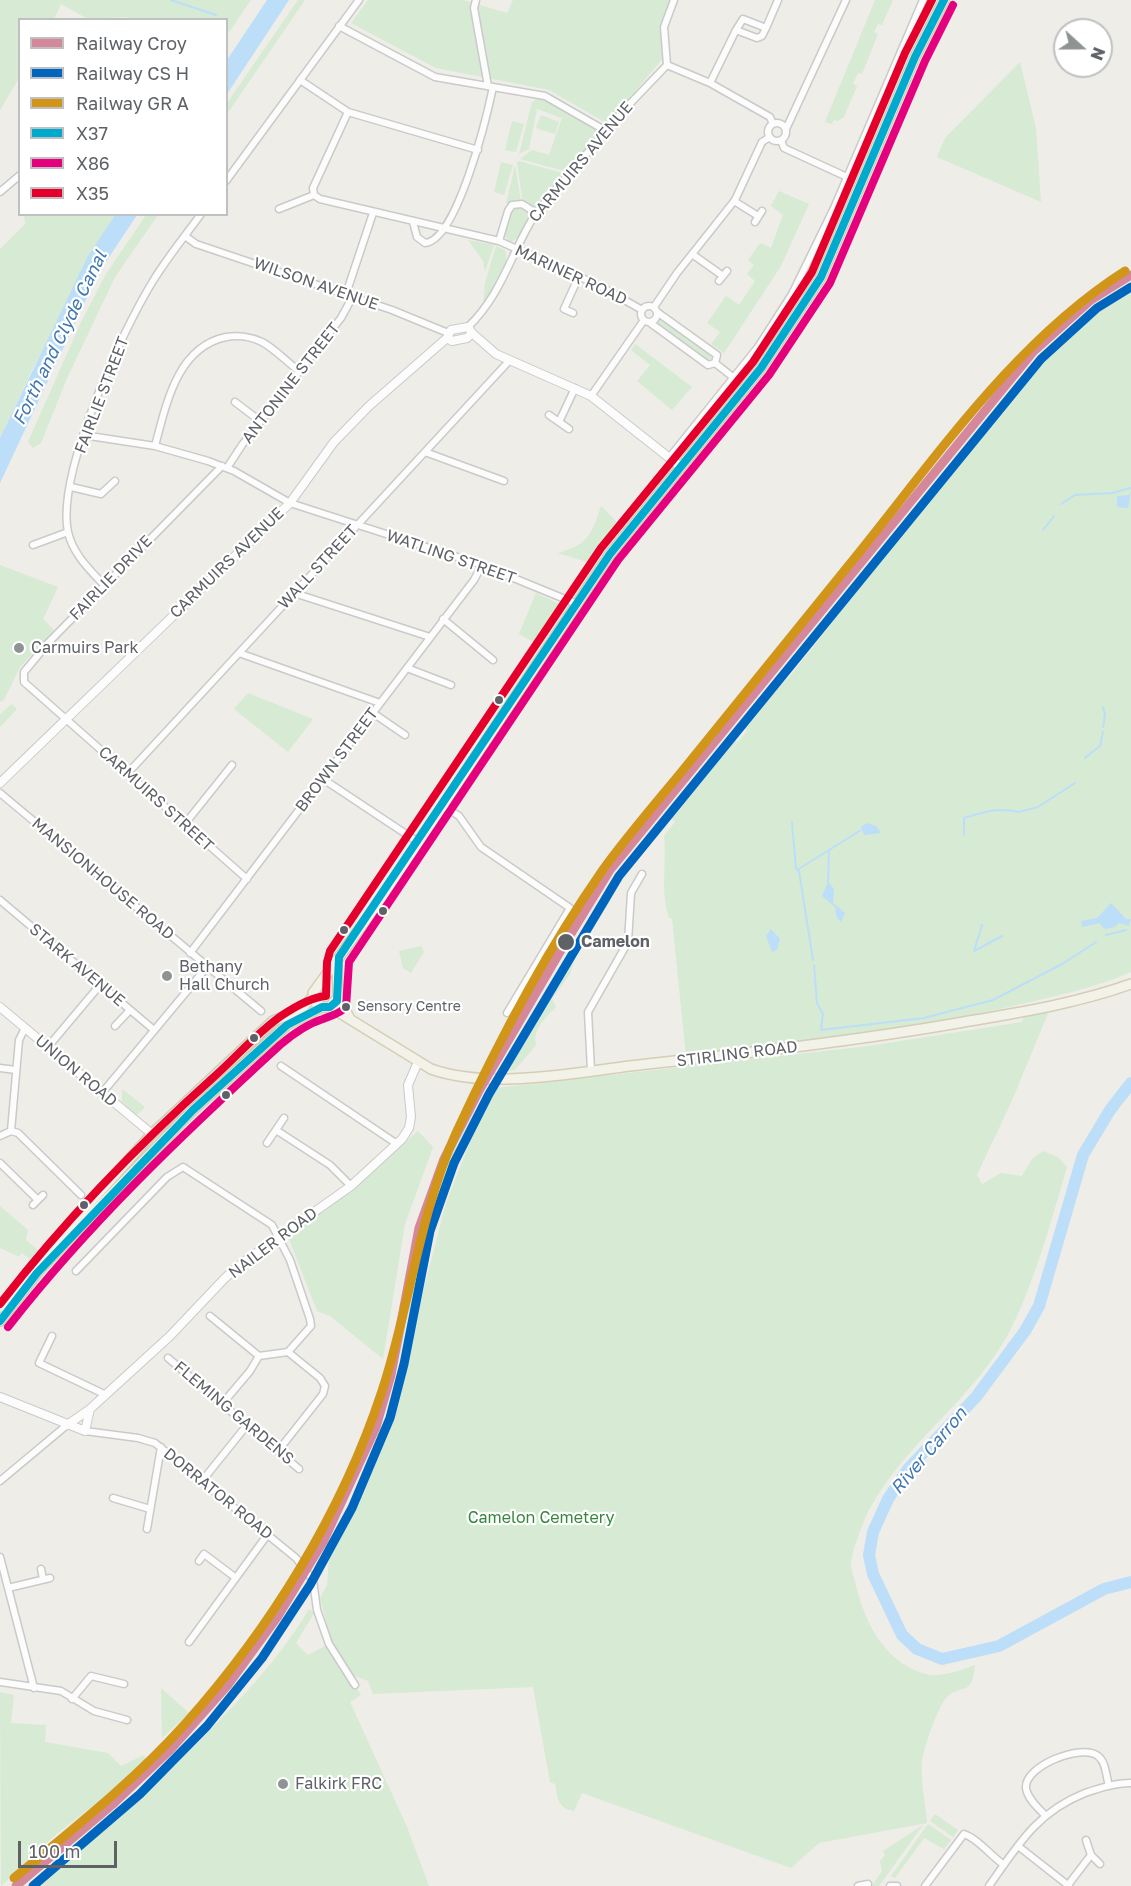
<!DOCTYPE html>
<style>
body{margin:0}
#map{position:relative;width:1131px;height:1886px;overflow:hidden;background:#eeede8;font-family:"Golos Text",sans-serif}
canvas{display:block}
.legend{position:absolute;left:18px;top:18px;width:210px;height:198px;box-sizing:border-box;background:#fff;border:2px solid #bfc0c2;margin:0;padding:8px 10px;list-style:none;font-size:18px;color:#5e6267}
.legend li{display:flex;align-items:center;gap:12px;height:30px}
.legend b{width:30px;border:2px solid #bfc0c2}
.north{position:absolute;left:1053px;top:18px;width:60px;height:60px;box-sizing:border-box;background:#fff;border:2px solid #bfc0c2;border-radius:50%;rotate:111deg;font-size:16px;font-weight:700;line-height:24px;text-align:center;color:#5e6267}
.north::after{content:'';display:block;margin:auto;width:21px;height:27px;background:#909394;clip-path:polygon(50% 0,100% 100%,50% 72%,0 100%)}
.scale{position:absolute;left:18px;top:1841px;width:99px;height:27px;box-sizing:border-box;border:3px solid #5e6267;border-top:0;padding-left:8px;font-size:18px;line-height:21px;white-space:nowrap;color:#5e6267;-webkit-text-stroke:4px #fff;paint-order:stroke}
</style>
<div id="map">
<canvas width="1131" height="1886"></canvas>
<ul class="legend">
<li><b style="height:8px;background:#d6889b"></b>Railway Croy</li>
<li><b style="height:8px;background:#0065bd"></b>Railway CS H</li>
<li><b style="height:8px;background:#d1951a"></b>Railway GR A</li>
<li><b style="height:8px;background:#00a9ce"></b>X37</li>
<li><b style="height:8px;background:#e5007d"></b>X86</li>
<li><b style="height:8px;background:#e4002b"></b>X35</li>
</ul>
<div class="north">N</div>
<div class="scale">100 m</div>
</div>
<script>
const ctx = document.querySelector('canvas').getContext('2d');
ctx.lineJoin = 'round';
function fillPath(path, color) {
  ctx.fillStyle = color;
  ctx.fill(path, 'evenodd');
}
function trace(path, color, width, dash) {
  ctx.strokeStyle = color;
  ctx.lineWidth = width;
  ctx.lineCap = dash ? 'butt' : 'round';
  ctx.setLineDash(dash || []);
  ctx.stroke(path);
}
function write(font, color, halo, rows, align = 'center') {
  ctx.font = font + ' "Golos Text",sans-serif';
  ctx.lineWidth = 4.5;
  ctx.setLineDash([]);
  ctx.textBaseline = 'middle';
  ctx.strokeStyle = halo;
  ctx.fillStyle = color;
  for (const [text, x, y, turn = 0] of rows) {
    ctx.save();
    ctx.translate(x, y);
    ctx.rotate((+turn || 0) * Math.PI / 180);
    ctx.textAlign = isNaN(turn) ? turn : align;
    if (halo) ctx.strokeText(text, 0, 0);
    ctx.fillText(text, 0, 0);
    ctx.restore();
  }
}
fillPath(new Path2D(`
 M0,0h251l-24,35 -1,-15h-97l-2,-3 -39,2 -27,-15 -7,15 -34,1 -1,58 -19,32z
 M298,0h7l-78,114v-11z
 M368,0h95l44,13 6,-13h159l-11,27 3,30 -56,67 -59,-34 -113,-22 -85,-45z
 M875,0h18l-11,25 -4,-1 -4,8 4,2 -16,40 -4,-1 -5,11 4,2 -13,31 -6,4 -4,-1 -3,4 -6,-2z
 M1020,62l16,66 5,74 -104,-45 8,-19z
 M538,98l18,7 41,26 -4,11 -25,30 -48,-13 12,-9 17,5 13,-37 -25,-9 -8,40 -10,5 13,-52z
 M541,115l18,7 -4,12 -19,-6z
 M512,121l12,3 -8,28 -11,-2z
 M519,161l47,13 -31,37 -12,-8 -6,-40z
 M501,162l12,3 -9,30 -10,-3z
 M515,165l6,36 -15,3z
 M779,191l30,13 -28,62 -57,87 -13,-9 9,-12 -13,-9 19,-27 13,9 16,-24 -8,-7 7,-9 -6,-5 12,-17 11,5 12,-33 -12,-9z
 M518,207l10,4c2,11 -7,28 -18,31l-6,-7 8,-27z
 M24,215h91l-81,151 -34,72v-189l25,-25z
 M146,215h12l-43,62 -47,99 -27,67 -8,5 -5,-6 53,-120 25,-48z
 M468,240l26,5 -9,27 -2,-11z
 M496,246l9,4c6,16 -13,39 -22,53l2,-20z
 M1131,284v688c-37,16 -75,24 -114,33 -109,26 -220,37 -331,51l-14,-137 -3,-1c-9,-28 -2,-53 -5,-82l11,-14 -8,-9 63,-74 5,-2 2,5 -13,17 23,-28 -4,-4 22,-27 27,-26c61,-78 118,-158 180,-235 48,-58 95,-113 159,-155z
 M660,318l52,38 -3,5 -53,-38z
 M635,344l57,43 -20,23 -35,-29 13,-16 -19,-15z
 M601,506l20,20 -28,38 -35,-11c30,-8 34,-19 43,-47z
 M0,565l58,22 -15,32 11,11 -34,37 -16,33 -4,2z
 M536,593l23,11 3,6 -23,35 -20,-11z
 M248,693l65,26 -25,33 -54,-43z
 M12,704l5,5 -17,18v-13z
 M604,897l7,3 -35,55 -6,19 -18,25 4,8c-10,10 -24,22 -20,38l-21,25 -10,2 -2,-1 22,-44h4l23,-45 10,-10 13,-21 4,-15z
 M421,946l3,6 -13,21 -8,-5 -4,-17z
 M1051,1006l-37,90 -37,79 5,9 19,-11 21,3 10,-17 11,-8 15,6 9,10c-16,54 -34,122 -61,171 -38,66 -106,109 -140,178 -5,12 -14,35 -15,48 0,6 4,16 5,22 9,36 27,74 66,87 18,6 36,-2 53,-8 -3,33 -14,18 -28,32 -9,9 -24,52 -25,65 -2,19 4,42 5,61l-108,20 -28,25 -209,-75 -8,18c-17,-3 -16,-13 -19,-27l-5,-2 -17,-95 -160,7 -5,-13 -18,-7 -20,-37 -10,-39 7,-13 2,-26 70,-174 47,-182 26,-66 23,-49 374,-42 153,-24 4,-11z
 M122,1089l23,18 -8,8 -15,-13z
 M474,1108l1,5c-37,78 -58,158 -75,242 -1,-14 4,-31 6,-46 11,-70 32,-140 68,-201z
 M418,1131l15,16 -28,77 -22,135 -53,-43 -13,-5 -28,-72 3,-5 61,-46z
 M0,1206l28,24 -2,10 12,10 -8,9 -8,-6 -3,4 -19,-9z
 M309,1609l5,4 -18,30 12,12 21,-11 32,51 -11,7 57,125 22,59h-397l46,-38 84,-78 5,4c50,-52 105,-102 142,-165z
 M161,1688l28,25 -27,25z
 M0,1692l14,3 -3,28 35,2 -1,17 63,11 13,13 23,-11 5,13 -47,40 -13,1 -35,27 -53,50z
 M935,1814l23,16 -5,7 -23,-16z
 M928,1824l23,16 -7,9 -20,-11 -29,40 -4,-2z
 M923,1825l-44,61h-7l10,-15 -2,-10 5,-6 -2,-4z`), '#d6ead4');
fillPath(new Path2D(`
 M267,0h22l-62,94v-34z
 M115,215h22l-39,59 -98,209v-45l88,-182z
 M1131,492l-3,16 -11,-1v-11l12,-1z
 M867,823l9,3 5,7 -17,2 -3,-8z
 M828,882l6,7 -1,14 12,10 -4,9 -4,-4 -2,-11 -13,-11z
 M1111,903l15,16h5l-2,7 -10,-3 -4,4 -10,2 -6,-6 -17,4 -1,-6 16,-3z
 M771,929l9,10 -3,11 -5,2 -6,-16z`), '#bddef8');
trace(new Path2D(`
 M171,0l45,15
 M1061,504l14,-9 37,-2 19,-5
 M1043,530l11,-14
 M1103,707l2,7 -2,13
 M1085,758l15,-12 3,-14
 M792,822l4,47
 M964,835v-17c21,-6 35,-11 55,-6l19,-5 37,-24
 M828,882l1,-31
 M1106,935l20,-5
 M974,951l28,-15
 M974,951l8,-26
 M813,960l-14,-89 -2,-1 64,-40
 M814,965l3,38 6,11 -2,16 103,-12 69,-18 71,-37 32,-21`), '#bddef8', 2);
trace(new Path2D(`
 M1131,1083l-21,27 -27,45 -44,151 -14,25 -49,66 -68,72 -20,30 -15,33 -4,23 4,19 29,61 15,14 25,10 57,-13 105,-57 27,-7`), '#bddef8', 12);
const minor = new Path2D(`
 M476,0l-2,8 14,78
 M743,19l23,9 -4,8 -5,2 -21,-8z
 M339,26l96,51 110,19 61,35
 M766,28l12,-28
 M667,65l43,18 60,34 3,7
 M667,65l-3,-38 10,-27
 M300,80l48,32 130,38
 M710,83l26,-53
 M348,112l-35,76 1,7 6,4 179,42 101,45 42,24
 M768 132a9 9 0 1 1 18 0a9 9 0 1 1-18 0Z
 M786,129l60,-129
 M781,140l3,8 63,29
 M226,181l133,-181
 M0,192l20,-17
 M734,201l24,15
 M279,209l35,-14
 M413,222l4,15 8,6c32,-2 62,-127 68,-156
 M755,222l7,-11
 M185,236l11,8 196,66 56,23
 M499,241l9,-30 4,-6 10,-1 14,9
 M692,254l31,22
 M719,281l8,-10
 M346,294l27,-81
 M641 314a8 8 0 1 1 16 0a8 8 0 1 1-16 0Z
 M654,307l23,-34 58,-73 27,-58 8,-5
 M657,312l60,43 -2,8
 M573,313l-9,-4 15,-33
 M649,322l59,43 7,-2 19,15
 M468,327c35,-34 43,-75 68,-114l87,-102 44,-46
 M591,396l53,-76
 M235,402l25,19
 M549,415l20,14
 M559,422l16,-34
 M83,435l72,11 53,15 26,10 56,32 192,62 95,39
 M155,446c11,-41 22,-99 71,-109 12,-2 26,0 36,5 13,7 25,20 37,29
 M425,452l79,29
 M669,458l89,-111 34,-53 42,-86 89,-208
 M222,466l-173,176 -25,30v10l223,197
 M227,468l15,-23 99,-127 12,-22
 M71,487l30,7 14,-13
 M33,545l35,-13
 M103,584c-14,-15 -30,-30 -35,-52 -12,-58 54,-201 85,-251 14,-23 32,-45 48,-67
 M294,593l136,44
 M443,619l50,41
 M239,653l141,50
 M407,668l44,17
 M373,713l32,22
 M127,774l383,-414
 M323,779l95,63
 M0,793l261,218
 M442,805l17,11 22,31 89,61 -63,105
 M184,825l48,-60
 M0,900l154,130
 M190,953l284,-373 8,-15
 M115,1026l15,-16
 M47,1048l53,-63
 M281,1066l116,78
 M0,1068l16,2
 M591,1070l-3,-58 40,-70 3,-49 11,-19
 M102,1093l105,-126
 M276,1130l54,35 21,21
 M11,1131l7,2 63,62
 M0,1136l11,-5 8,-91 6,-12
 M267,1143l17,-25
 M0,1163l38,37
 M33,1205l10,-10
 M76,1271l91,-94 16,-10 89,58 18,35 20,59 1,7 -23,26
 M210,1316l49,40
 M52,1336l-13,27 65,31
 M168,1358l131,111
 M223,1403l27,-32 9,-15 29,-4 32,26 5,8 -2,8 -45,57
 M85,1431l53,7 17,5 141,115 17,22 4,30 12,34 26,41
 M0,1481l67,-56
 M202,1481l45,-56
 M113,1498l37,11
 M147,1529l14,-82
 M0,1557l34,131
 M199,1561l5,-7 32,24
 M41,1569l2,10
 M8,1588l42,-10
 M189,1642l79,-108
 M0,1682l61,9 33,20 33,9
 M72,1699l19,-23 33,8
 M1045,1815c-7,-7 -18,-17 -19,-27 -2,-22 56,-45 72,-32 8,6 8,20 11,30
 M1086,1840l5,15 9,9
 M1018,1846l51,40
 M1068,1885l23,-30
 M858,1886l10,-2
 M890,1886h7
 M925,1886l39,-52c13,4 27,22 40,31
 M989,1886c29,-41 48,-74 96,-93 15,-5 30,-10 46,-10`);
const tertiary = new Path2D(`
 M468,327l4,6 -5,5 -15,3 -5,-3 4,-8z
 M472,333l24,21 95,42 90,71
 M0,783l290,-280 44,-61 35,-36 78,-68
 M0,1007l152,127
 M0,1397l85,34 5,-22 80,-73 55,-58 17,-15 109,-77 51,-47 7,-11 2,-11 -3,-32 10,-23
 M67,1425l23,-16`);
const primary = new Path2D(`
 M337,964l1,33 12,22
 M338,997l-8,10h-8l-6,-4 -3,-10 66,-91 231,-348 151,-186 60,-91 94,-220 29,-57
 M330,1007l101,62c62,22 150,2 216,-5 104,-11 208,-23 311,-41 58,-10 117,-19 173,-39
 M0,1307l38,-47 114,-126 121,-113 28,-12 12,-12
 M0,1321l37,-48 47,-51 109,-112 94,-85 35,-18`);
trace(minor, '#cacac9', 9);
trace(tertiary, '#cacac9', 10);
trace(primary, '#d5ceb6', 12);
trace(minor, '#fcfcfc', 6);
trace(tertiary, '#fcfcfc', 8);
trace(primary, '#f3f2e9', 9);
trace(new Path2D(`
 M0,1321l37,-48 156,-163 94,-85 35,-18h8l7,-6 2,-44 271,-403 151,-186 60,-91 94,-220 29,-57`), '#00a9ce', 8);
trace(new Path2D(`
 M8,1327c80,-103 176,-194 272,-282 13,-11 27,-21 43,-26 9,-4 15,-4 23,-12l3,-45 269,-402 151,-185 61,-92 95,-222 28,-56`), '#e5007d', 8);
trace(new Path2D(`
 M0,1304c64,-83 139,-160 216,-229 21,-19 42,-43 65,-59 12,-8 31,-19 45,-20l1,-34 3,-11 271,-403 152,-186 59,-90 93,-219 27,-53`), '#e4002b', 8);
trace(new Path2D(`
 M16,1886l98,-83 56,-53 57,-64 51,-70 45,-74 53,-115 15,-52 28,-147 25,-69 36,-70 84,-144 46,-75 423,-518 58,-52 40,-25`), '#d6889b', 9);
trace(new Path2D(`
 M33,1886l107,-92 67,-68 55,-68 48,-73 42,-77 38,-90 14,-54 26,-133 24,-68 35,-69 130,-218 422,-517 56,-51 34,-21`), '#0065bd', 9);
trace(new Path2D(`
 M14,1878c59,-49 120,-97 171,-154 85,-95 157,-211 197,-333 28,-85 37,-176 74,-258 42,-91 89,-180 146,-262 25,-35 54,-68 81,-101 57,-70 114,-140 170,-210 82,-101 162,-219 272,-289`), '#d1951a', 9);
for (const [x, y, r, color] of [
 [19,648,6,"#909394"],
 [499,700,5,"#5e6267"],
 [383,911,5,"#5e6267"],
 [344,930,5,"#5e6267"],
 [566,942,9,"#5e6267"],
 [167,976,6,"#909394"],
 [346,1007,5,"#5e6267"],
 [254,1038,5,"#5e6267"],
 [226,1095,5,"#5e6267"],
 [84,1205,5,"#5e6267"],
 [283,1784,6,"#909394"]
]) {
  const dot = new Path2D();
  dot.arc(x, y, r, 0, 2 * Math.PI);
  ctx.fillStyle = color;
  ctx.fill(dot);
  trace(dot, '#fff', 2);
}
write('14px', '#5e6267', '#fff', [
 ["Sensory Centre",357,1007]
], 'left');
write('16px', '#5e6267', '#fff', [
 ["CARMUIRS AVENUE",581,162,-50],
 ["MARINER ROAD",571,275,25],
 ["WILSON AVENUE",316,284,19],
 ["ANTONINE STREET",291,383,-52],
 ["FAIRLIE STREET",102,395,-69],
 ["WATLING STREET",451,557,19],
 ["CARMUIRS AVENUE",227,563,-44],
 ["WALL STREET",318,567,-47],
 ["FAIRLIE DRIVE",111,578,-46],
 ["BROWN STREET",337,760,-53],
 ["CARMUIRS STREET",156,799,42],
 ["MANSIONHOUSE ROAD",103,879,40],
 ["STARK AVENUE",77,965,40],
 ["STIRLING ROAD",737,1054,-7],
 ["UNION ROAD",76,1071,40],
 ["NAILER ROAD",273,1243,-37],
 ["FLEMING GARDENS",234,1413,40],
 ["DORRATOR ROAD",218,1494,39]
]);
write('16px', '#5e6267', '#fff', [
 ["Carmuirs Park",31,648],
 ["Bethany",179,967],
 ["Hall Church",179,985],
 ["Falkirk FRC",295,1784]
], 'left');
write('bold 16px', '#5e6267', '#fff', [
 ["Camelon",581,942]
], 'left');
write('16px', '#36863b', '#fff', [
 ["Camelon Cemetery",541,1518]
]);
write('italic 18px', '#4278b2', '#fff', [
 ["Forth and Clyde Canal",60,338,-64],
 ["River Carron",929,1451,-50]
]);
</script>
